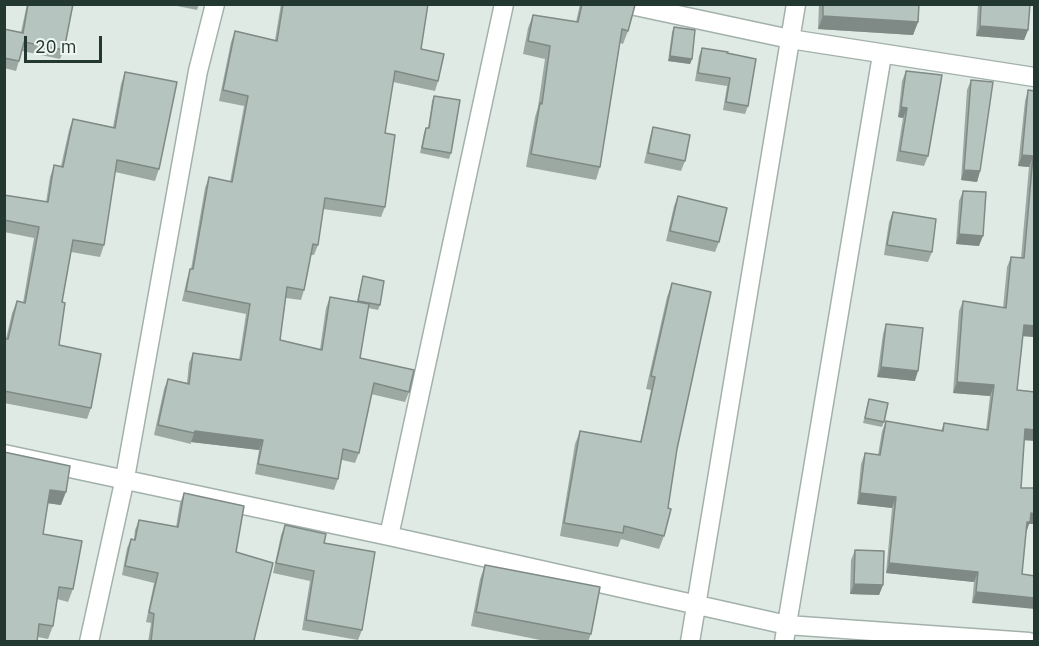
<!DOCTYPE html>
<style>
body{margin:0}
#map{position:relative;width:1039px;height:646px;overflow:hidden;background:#e0eae5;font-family:"IBM Plex Sans",sans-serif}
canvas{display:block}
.frame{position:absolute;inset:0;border:6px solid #223831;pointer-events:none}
.scale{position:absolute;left:24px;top:36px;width:78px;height:27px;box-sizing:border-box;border:3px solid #223831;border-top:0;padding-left:8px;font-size:18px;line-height:21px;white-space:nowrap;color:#223831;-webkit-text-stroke:4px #f0f7f3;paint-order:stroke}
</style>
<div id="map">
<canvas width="1039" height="646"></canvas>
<div class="frame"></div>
<div class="scale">20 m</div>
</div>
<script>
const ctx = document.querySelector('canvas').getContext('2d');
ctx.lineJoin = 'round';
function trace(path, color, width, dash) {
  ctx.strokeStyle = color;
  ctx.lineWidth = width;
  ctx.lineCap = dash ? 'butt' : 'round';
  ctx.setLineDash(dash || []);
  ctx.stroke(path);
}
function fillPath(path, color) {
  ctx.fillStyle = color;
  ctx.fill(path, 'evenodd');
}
const minor = new Path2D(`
 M626,4l164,35 244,38
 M4,454l385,82 398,89 242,17
 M389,536l115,-532
 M89,642l36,-164 73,-407 17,-67
 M690,642l106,-638
 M784,642l98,-587`);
trace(minor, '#a3b1ab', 21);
trace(minor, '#fff', 18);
fillPath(new Path2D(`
 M27,4h46l-9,46 -4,9 -38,-8 -6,20 -12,-3v-39l17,3z
 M167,4h32l-2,6z
 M281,4h147l-7,45 17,32 -3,10 -42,-9 -8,51v74l-4,10 -58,-8 -5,36 -4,10h-3l-7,35 -3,10 -15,-2 -6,42 40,9 6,-41 4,-11 27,5 6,-26 17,29 -2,5 -10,-2 -8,50 49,34 -4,10 -34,-8 -12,59 -4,10 -13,-3 -4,19 -4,11 -79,-16 4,-24 -68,-8v2l-37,-9 10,-46 4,-10 19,4 2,-20 4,-10 46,7 7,-46 -64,-13 5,-22 4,-10 14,-81 4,-11 21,5 14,-76 -25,-5 12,-59 4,-11 40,9z
 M580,4h53l-5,27 -5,13 -3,-1 -20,124 -4,13 -70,-13 9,-50 3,-10 7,-48 -22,-5 5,-26 5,-13 43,7z
 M819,4h100l-1,18 -5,13 -95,-6z
 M978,4h52l-2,26 -4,10 -48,-4z
 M674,27l18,32 -2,5 -22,-3 4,-29z
 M702,48l25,5 21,53 -3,8 -22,-4 4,-24 -32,-5 4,-25z
 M906,71l22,85 -4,10 -28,-5 7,-43 -5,-1 4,-36z
 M125,72l34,97 -4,12 -40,-9 -11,73 -4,12 -29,-5 -9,50 -3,43 32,63 -4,11 -83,-16v-64h2l6,-26 5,-12 6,2 11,-65 -30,-6v-37l42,7 4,-25 4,-12 7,1 8,-36 4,-11 40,8 8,-43z
 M971,80l9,91 -3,11 -16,-2 6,-90z
 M1028,90l7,1v246l-12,-1 -6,54 7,50 -3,48 8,36 -3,9 -54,70 2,-21 -88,-9 6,-65 -35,-4 4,-40 4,-11 13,2 4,-24 4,-10 55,10 3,-8 42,7 4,-34 -37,-3 6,-82 4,-10 40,7 4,-41 4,-10 10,1 8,-91 -11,-1 7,-65z
 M434,96l17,57 -2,6 -29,-6 4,-20 2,-5h2l4,-27z
 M653,127l32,34 -4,10 -37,-8 6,-26z
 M963,191l16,55 -23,-2 3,-43z
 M678,196l41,46 -4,10 -49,-11 8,-35z
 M893,212l39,40 -4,10 -44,-7 5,-33z
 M672,283l5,166 -13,87 -5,13 -38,-10 -3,8 -58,-11 15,-92 5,-13 60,11 11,-52 -5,-1 21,-92z
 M886,324l29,57 -38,-4 6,-43z
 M869,399l15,23 -2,5 -19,-4z
 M4,452l57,53 -13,-2 -5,31 30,55 -5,13 -11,-3 -4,27 -5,13 -10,-2z
 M184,493l52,59 18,88 4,2h-110l3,-19 -5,-1 8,-39 -32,-8 5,-27 4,-9h3l1,-9 4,-10 37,7 4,-24z
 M285,525l39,18 38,87 -4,10 -56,-10 8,-49 -37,-8 8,-38z
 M855,550l28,35 -4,10 -29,-1 1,-34z
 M485,565l106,69 -3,8h-38l-79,-16 9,-47z`), '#9ca9a3');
fillPath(new Path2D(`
 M823,16l95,6 -5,13 -95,-6z
 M980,26l48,4 -4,10 -48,-4z
 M670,56l22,3 -2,5 -22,-3z
 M901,107l6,1 -4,10 -5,-1z
 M1022,155l11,1 -4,11 -11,-1z
 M964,170l16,1 -3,11 -16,-2z
 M959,234l24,2 -4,10 -23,-2z
 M1024,325l11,1v11l-14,-1z
 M881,367l37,4 -3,10 -38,-4z
 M957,382l37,3 -4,11 -37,-3z
 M1025,429l10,1v11l-14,-1z
 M195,431l68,9 -4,10 -68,-8z
 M50,490l16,2 -5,13 -15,-2z
 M860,493l36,4 -4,11 -35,-4z
 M1031,513l4,1v10h-6l-3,9 -3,-1z
 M889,563l89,9 -4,10 -88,-9z
 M854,584l29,1 -4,10 -29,-1z
 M976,592l59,6v11l-63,-6z`), '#7f8985');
const building = new Path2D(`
 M28,4h45l-9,46 -40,-8 -5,19 -15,-3v-29l19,4z
 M283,4h145l-7,45 23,5 -6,27 -43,-10 -10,62 10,2 -10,72 -60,-9 -7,47 -5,-1 -9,46 -17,-3 -7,53 42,10 8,-53 39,7 -9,54 54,12 -5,22 -35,-9 -15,70 -16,-4 -5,30 -80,-15 5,-24 -68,-9 -1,2 -36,-8 10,-46 21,5 4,-31 48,7 9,-56 -64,-13 4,-22h3l16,-92 23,5 16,-86 -25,-6 12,-59 42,10z
 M582,4l53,1 -7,26 -6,-2 -22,138 -69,-13 9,-51 2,1 8,-58 -22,-5 5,-26 45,7z
 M823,4h96l-1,18 -95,-6z
 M981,4h49l-2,26 -48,-4z
 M674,27l21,3 -3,29 -22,-3z
 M702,48l26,4 -1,1 29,6 -8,47 -22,-4 4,-24 -32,-5z
 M906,71l36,4 -14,81 -28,-5 7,-43 -6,-1z
 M125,72l52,10 -18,87 -42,-9 -13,85 -31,-5 -11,62 3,1 -6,42 42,9 -10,54 -87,-17v-52h4l9,-38 8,2 14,-76 -35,-7v-25l44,7 6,-37 9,2 10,-48 42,9z
 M971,80l22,2 -13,89 -16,-1z
 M1028,90l7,1v235l-11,-1 -7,65 18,2v38l-10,-1 -4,59h14v26l-4,-1 -1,9h-3l-5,52 13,2v22l-59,-6 2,-20 -89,-9 7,-66 -36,-4 5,-40 15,2 6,-34 57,10 1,-8 44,7 6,-45 -37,-3 6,-81 43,7 5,-51 13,1 9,-102 -11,-1z
 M434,96l26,4 -9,53 -29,-5 4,-20h3z
 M653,127l37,8 -5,26 -37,-8z
 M963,191l23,1 -3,44 -24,-2z
 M678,196l49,12 -8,34 -49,-11z
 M893,212l43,7 -4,33 -45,-7z
 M363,276l21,5 -4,24 -22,-4z
 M672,283l39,9 -34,157 -9,59 3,1 -7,27 -40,-10 -1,7 -59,-10 16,-92 61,11 14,-65 -4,-1z
 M886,324l37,4 -5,43 -37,-4z
 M869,399l19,4 -4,19 -19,-4z
 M4,452l66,14 -4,26 -16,-2 -7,44 39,7 -9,48 -14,-2 -6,39 -14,-2 -2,18h-33z
 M184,493l60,13 -8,46 37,11 -19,77 4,2h-107l3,-28 -5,-2 9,-39 -33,-7 6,-27 4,1 4,-20 39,7z
 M285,525l41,9 -2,9 51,9 -13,78 -56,-10 8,-49 -38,-8z
 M855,550l29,1 -1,34 -29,-1z
 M485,565l115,22 -9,47 -115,-22z`);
fillPath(building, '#b5c4be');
trace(building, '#7f8985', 1.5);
</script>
